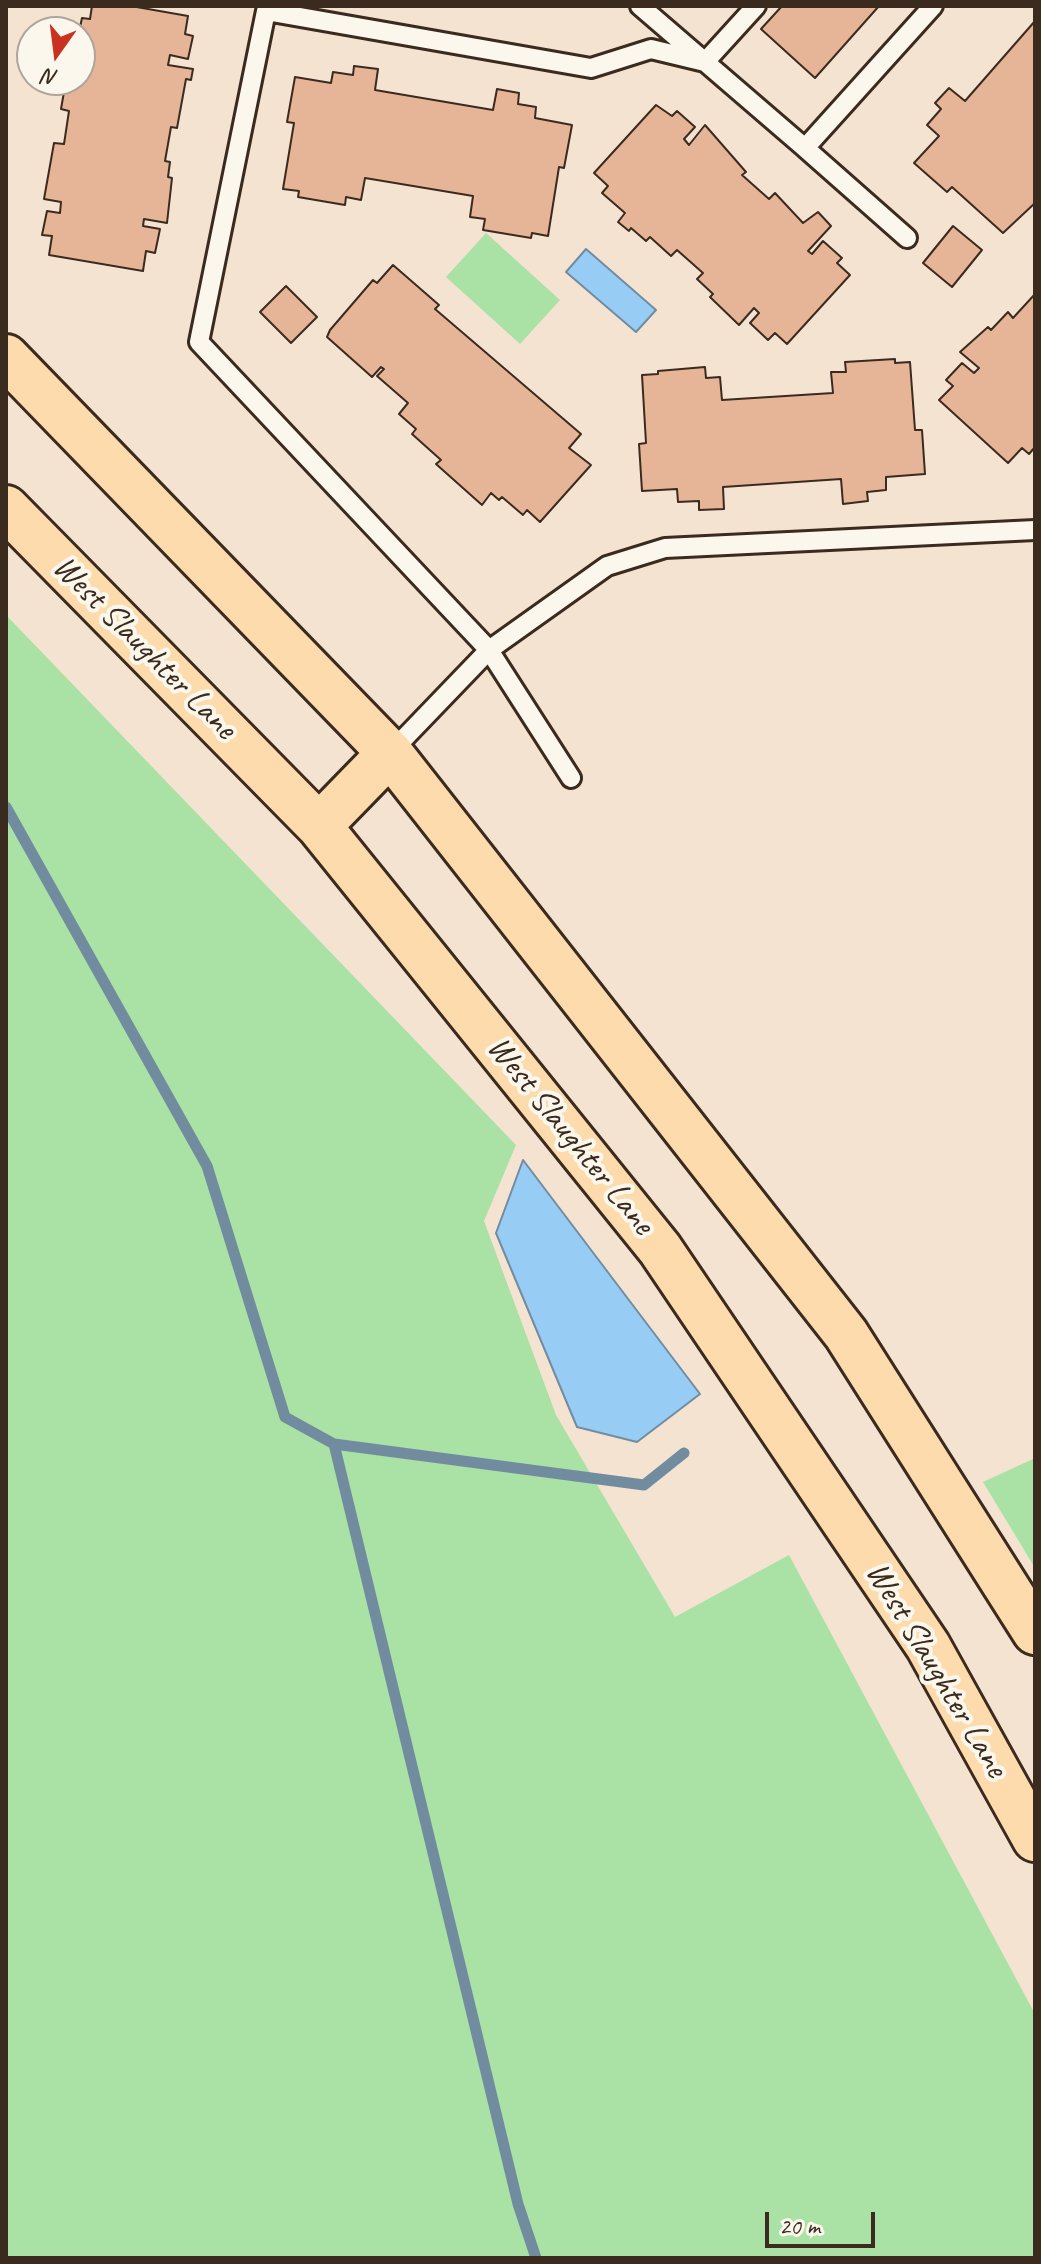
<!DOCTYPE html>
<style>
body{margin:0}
#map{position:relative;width:1041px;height:2264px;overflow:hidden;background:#f5e3d2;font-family:Caveat,sans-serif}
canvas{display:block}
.frame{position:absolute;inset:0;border:8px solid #3b2a1e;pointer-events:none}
.north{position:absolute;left:16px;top:16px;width:80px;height:80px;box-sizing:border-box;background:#fbf7ec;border:2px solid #aea59a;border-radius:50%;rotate:194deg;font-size:22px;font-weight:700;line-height:32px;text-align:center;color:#3b2a1e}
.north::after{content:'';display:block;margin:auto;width:28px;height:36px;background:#c8321e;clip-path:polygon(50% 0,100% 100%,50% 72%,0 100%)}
.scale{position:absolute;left:765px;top:2212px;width:110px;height:36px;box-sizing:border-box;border:4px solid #3b2a1e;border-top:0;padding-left:10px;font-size:24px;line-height:28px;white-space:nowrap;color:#3b2a1e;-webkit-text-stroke:6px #fbf7ec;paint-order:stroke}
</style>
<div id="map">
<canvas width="1041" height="2264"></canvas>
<div class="frame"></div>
<div class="north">N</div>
<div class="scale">20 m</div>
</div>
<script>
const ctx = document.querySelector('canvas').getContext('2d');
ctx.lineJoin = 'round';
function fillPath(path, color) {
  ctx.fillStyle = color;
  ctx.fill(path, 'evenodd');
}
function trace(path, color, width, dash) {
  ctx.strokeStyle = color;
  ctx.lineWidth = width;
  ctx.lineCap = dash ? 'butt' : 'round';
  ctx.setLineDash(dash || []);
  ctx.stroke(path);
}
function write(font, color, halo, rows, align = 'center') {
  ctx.font = font + ' Caveat,sans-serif';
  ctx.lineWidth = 8;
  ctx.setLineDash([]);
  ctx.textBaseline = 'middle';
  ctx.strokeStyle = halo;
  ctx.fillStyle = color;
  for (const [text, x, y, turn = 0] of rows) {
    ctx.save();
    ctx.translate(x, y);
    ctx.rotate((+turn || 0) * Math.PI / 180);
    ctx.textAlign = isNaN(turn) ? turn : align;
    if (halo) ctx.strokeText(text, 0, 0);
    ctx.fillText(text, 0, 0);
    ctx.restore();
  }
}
fillPath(new Path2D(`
 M486,233l74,67 -40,44 -74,-67z
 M6,615l510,530 -32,76 72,194 119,202 114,-62 246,459v244h-1029z
 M1035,1458v110l-52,-86z`), '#aae1a4');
const water = new Path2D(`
 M586,249l70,61 -20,22 -70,-60z
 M523,1160l177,234 -63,48 -60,-15 -81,-194z`);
fillPath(water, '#97cdf5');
trace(water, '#728c9f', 2);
trace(new Path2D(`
 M6,807l201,359 78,251 49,27 184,760 18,54
 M334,1444l310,41 40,-32`), '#728c9f', 11);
const building = new Path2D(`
 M92,6h39l57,10 -3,18 8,2 -5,23 -18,-4 -2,10 25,4 -2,11 -5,-1 -9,49 -6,-1 -6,34 5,1 -2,15 4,1 -5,45 -23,-4 -1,7 17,3 -5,24 -9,-2 -3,20 -94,-16 3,-19 -10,-1 5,-24 13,2 1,-11 -17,-3 10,-56 10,1 5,-33 -8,-2 4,-23 -8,-1 1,-5h22v-33l9,2 2,-5 -11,-2 -1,-10 3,-14 8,1z
 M782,6h97l-64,72 -54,-49z
 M1035,21v182l-32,30 -51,-46 -5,5 -33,-29 25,-27 -12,-11 14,-16 -6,-6 14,-15 16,13z
 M354,66l24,3 -3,21 118,20 4,-21 22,4 -1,11 18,3 -1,11 37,7 -8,43 -5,-1 -11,69 -16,-3 -1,5 -48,-8 2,-11 -15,-2 3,-21 -108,-18 -4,22 -15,-3 -1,8 -47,-8 1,-6 -16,-2 11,-66 -7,-1 8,-45 36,6 2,-11 20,3z
 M656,105l16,11 5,-5 18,16 -11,12 5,6 16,-20 41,47 -4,3 27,24 6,-6 28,30 15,-11 13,14 -23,25 4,3 11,-13 19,17 -5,5 13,12 -63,69 -12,-11 -7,7 -18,-17 9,-10 -5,-5 -15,17 -29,-28 3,-3 -16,-15 6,-6 -26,-23 -6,6 -21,-19 -4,4 -15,-13 -2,3 -11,-9 7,-9 -23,-20 6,-7 -14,-13z
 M953,226l29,24 -30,37 -29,-24z
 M393,265l46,40 -4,4 146,125 -12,14 22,17 -51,57 -13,-12 -4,5 -21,-18 -3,3 -8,-7 -9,12 -46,-41 5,-4 -29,-26 4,-5 -17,-15 9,-11 -31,-27 7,-7 -3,-2 -9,10 -45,-40 3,-7 43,-50 4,3z
 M286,286l31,31 -26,26 -31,-31z
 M1035,294v153l-6,7 -7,-6 -14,15 -69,-63 14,-14 -7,-6 16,-17 12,10 5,-5 -19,-16 28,-25 3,3 17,-18 5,6z
 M895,359v4l15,-1 5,68h7l3,44 -39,3v13l-19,2 1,9 -25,3 -2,-25 -118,8 1,22 -25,1v-9l-21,1 -1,-13 -35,2 -3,-47 7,-1 -4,-68 16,-1v-3l47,-4 1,11 14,-1 2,23 111,-7 -2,-21h15l-1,-10z`);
fillPath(building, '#e6b497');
trace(building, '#3b2a1e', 2);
const service = new Path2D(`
 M271,6l-5,5 -67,331 290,308 82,128
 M640,6l165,142 128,-142
 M266,11l325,57 60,-19 54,13 51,-56
 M805,148l102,90
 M390,753l99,-103 118,-84 58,-18 370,-18`);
const primary = new Path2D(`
 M6,357l384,396 456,581 189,298
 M6,508l313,318 341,423 268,397 107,193
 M319,826l71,-73`);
trace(service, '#3b2a1e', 24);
trace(primary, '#3b2a1e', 50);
trace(service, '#fbf7ec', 18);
trace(primary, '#fedbac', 44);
write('34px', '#3b2a1e', '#fbf7ec', [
 ["West Slaughter Lane",144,648,45],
 ["West Slaughter Lane",570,1136,51],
 ["West Slaughter Lane",936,1670,59]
]);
</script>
